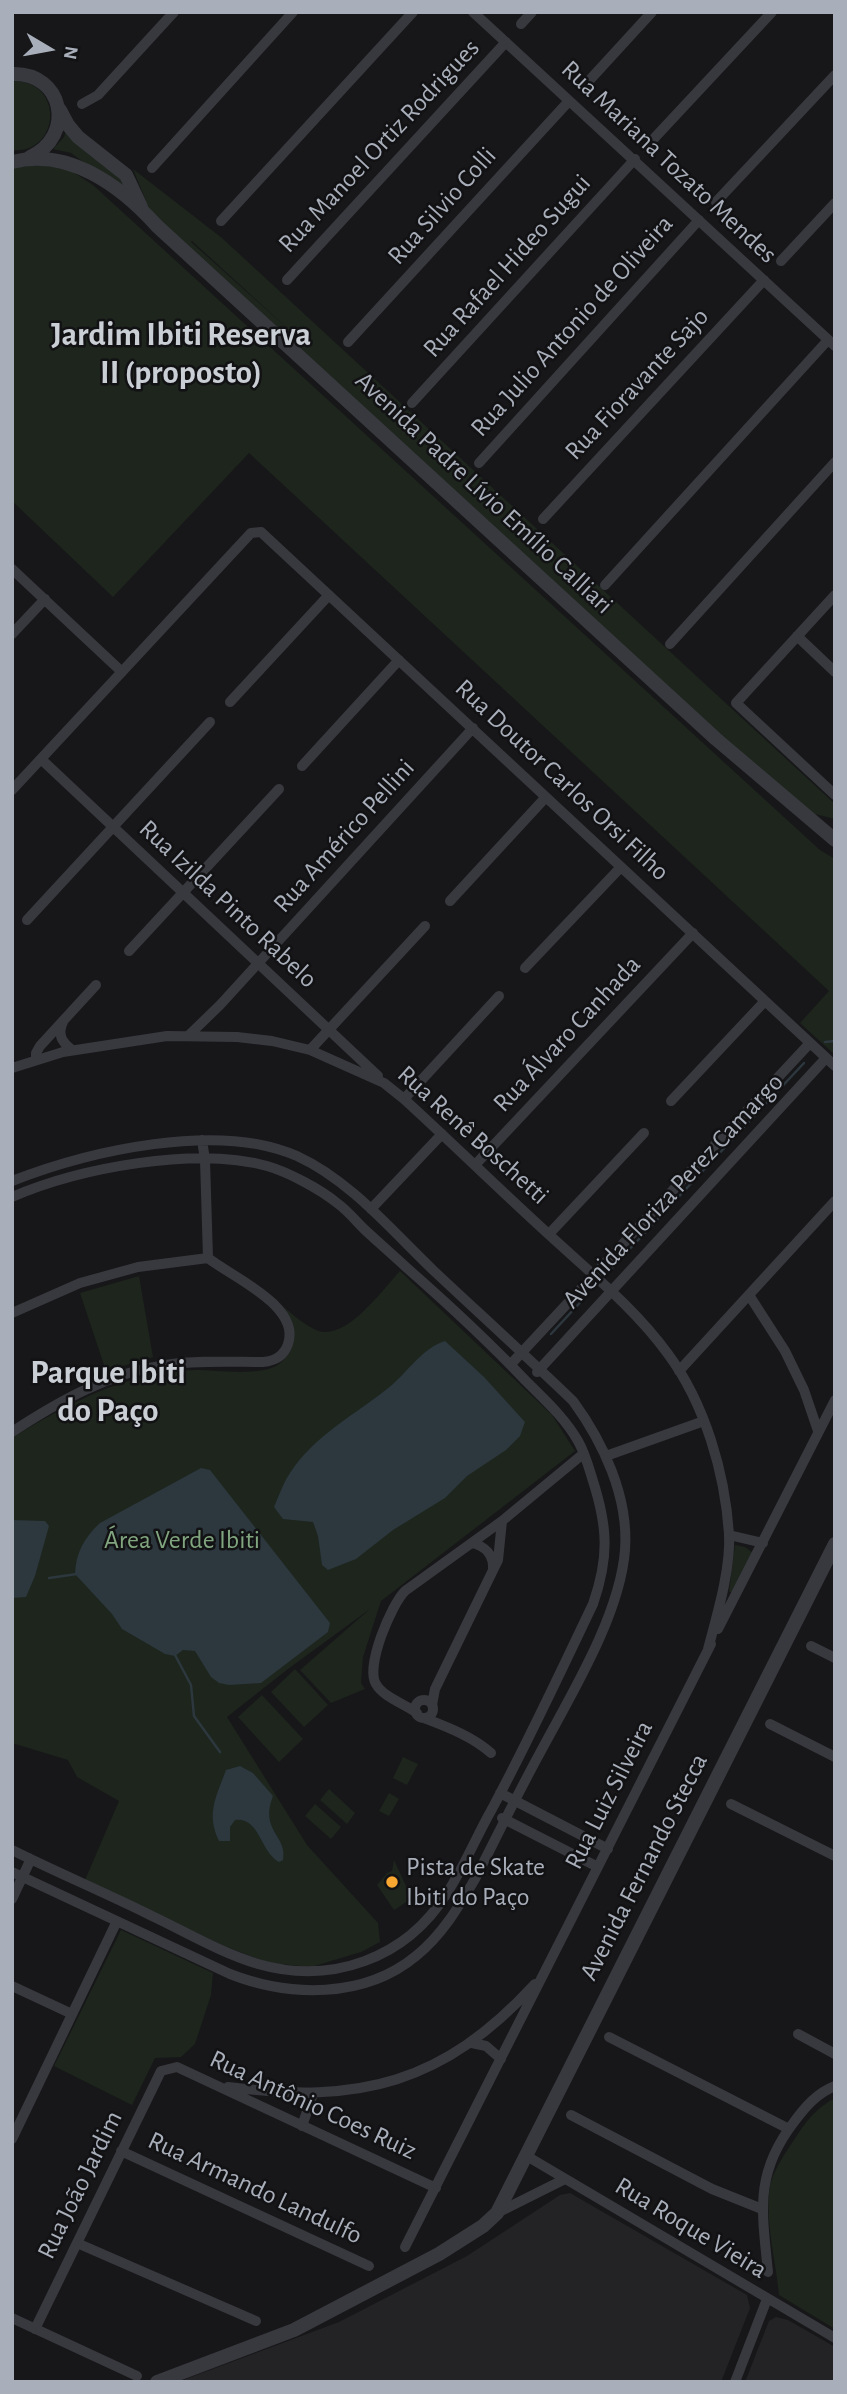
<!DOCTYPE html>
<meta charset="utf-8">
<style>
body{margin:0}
#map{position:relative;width:847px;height:2394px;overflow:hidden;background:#171719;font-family:"Alegreya Sans",sans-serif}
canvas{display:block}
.frame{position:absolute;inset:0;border:14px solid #a9afba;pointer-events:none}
.north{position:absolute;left:14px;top:14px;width:70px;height:70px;-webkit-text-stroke:5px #121214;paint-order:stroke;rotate:100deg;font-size:19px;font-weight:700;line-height:28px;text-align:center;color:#a9afba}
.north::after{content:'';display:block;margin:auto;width:24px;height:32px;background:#a9afba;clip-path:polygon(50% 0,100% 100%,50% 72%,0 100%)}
</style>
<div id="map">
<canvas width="847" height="2394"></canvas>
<div class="frame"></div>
<div class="north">N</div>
</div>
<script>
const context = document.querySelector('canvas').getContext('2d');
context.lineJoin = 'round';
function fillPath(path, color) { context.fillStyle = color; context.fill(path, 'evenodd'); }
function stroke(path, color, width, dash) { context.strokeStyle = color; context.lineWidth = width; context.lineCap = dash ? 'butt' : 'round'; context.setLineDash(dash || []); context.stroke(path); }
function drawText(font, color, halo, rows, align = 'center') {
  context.font = font + ' "Alegreya Sans",sans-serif'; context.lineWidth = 5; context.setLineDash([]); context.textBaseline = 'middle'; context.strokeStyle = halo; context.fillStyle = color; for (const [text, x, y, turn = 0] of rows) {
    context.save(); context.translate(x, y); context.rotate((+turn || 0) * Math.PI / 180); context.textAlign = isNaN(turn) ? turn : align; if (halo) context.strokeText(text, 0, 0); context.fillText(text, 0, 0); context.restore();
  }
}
const built = new Path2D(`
 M570,2193l177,102 3,13 -29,74h-543l161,-60 128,-66 93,-61z
 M776,2317l12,3 47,27v35h-90l24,-61z`);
const green = new Path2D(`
 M12,81c54,-1 48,74 0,69z
 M67,128c27,24 51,51 79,73l-13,-32 89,69 613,566v15l-24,-6 -54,-44 -608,-558 -78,-58 -18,-4 11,-12zM192,241l105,96 -106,-95z
 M44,164l29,8 20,13 727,665 15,9v196l-35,-32 29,-32 -580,-538 -136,144 -101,-96v-333z
 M400,1271l152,144 23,36 -194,150 -18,56 -2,26 4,6 -34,14 -31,-33 70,-61 -82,60 -61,48 80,128 71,78 2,19 -19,10 -50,15 -43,-4 -46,-18 -137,-65 34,-79 -42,-24 -9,-17 -56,-17v-305c44,-27 90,-53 141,-63 13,-2 28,-5 42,-5 22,0 67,7 84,-6 21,-15 17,-43 1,-60 11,9 23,20 36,26 29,13 66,-40 84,-59z
 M139,1276l14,81 -47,14 -26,-78z
 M735,1545l10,2 8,6 -21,39h-3z
 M295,1669l33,36 -24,22 -33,-35z
 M262,1695l41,44 -24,23 -41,-45z
 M403,1757l15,7 -11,21 -14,-7z
 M329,1789l26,24 -8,11 -27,-24z
 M389,1793l10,6 -10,17 -10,-5z
 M315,1804l26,23 -10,12 -26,-23z
 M394,1860l12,26h8l2,13 -8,2 -14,9 -17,-25 10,-12 5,-2z
 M121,1930l92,43 -2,22 -16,49 -14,13 -26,1 -23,47 -78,-39z
 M835,2098v231l-56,-34c-3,-33 -13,-68 -10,-102 1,-18 15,-38 25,-53 11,-18 22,-32 41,-42z`);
const water = new Path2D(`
 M445,1341l39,36 41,45 -5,14 -14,14 -39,26 -22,22 -52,32 -37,29 -28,11 -6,-5 -4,-29 -5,-14 -30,-3 -9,-12c5,-11 9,-24 16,-34 25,-39 67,-59 102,-88 17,-15 31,-37 53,-44z
 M201,1468l9,2 120,153 -2,9 -67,51 -32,2 -10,-2 -8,-6 -16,-26 -12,-1 -8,6 -10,-2 -43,-25 -10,-15 -37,-40c1,-22 9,-36 25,-51z
 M12,1520l33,1 4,5 -14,50 -9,21 -14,1z
 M240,1766l13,7 20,23c-14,35 15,40 10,64l-4,2c-19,-10 -19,-45 -44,-42l-5,7v14h-11c-13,-27 -3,-44 7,-71z`);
const stream = new Path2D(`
 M825,1042l10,-1
 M611,1269l193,-206
 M551,1334l36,-39
 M49,1578l28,-4
 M174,1653l17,32 3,31 26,36`);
const minor = new Path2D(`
 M473,12l362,334
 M521,24l11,-12
 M586,84l66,-72
 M82,104l16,-9 76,-83
 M646,147l126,-135
 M152,168l141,-156
 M716,202l119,-127
 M221,221l192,-209
 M781,261l54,-58
 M287,280l219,-238
 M348,342l221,-241
 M412,403l223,-244
 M479,463l220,-243
 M543,519l221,-239
 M12,569l110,103
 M605,585l223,-245
 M835,595l-99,108 99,92
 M12,634l33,-35
 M797,636l38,36
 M670,644l165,-182
 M230,702l99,-107
 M41,759l337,317
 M302,766l97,-106
 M12,790l239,-257 10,-1 574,534
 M450,901l96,-104
 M27,920l183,-198
 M129,951l150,-162
 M525,968l96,-101
 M63,1022c-6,13 -1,20 9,28
 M188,1036l32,-31 253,-277
 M310,1050l115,-124
 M36,1060v-7l4,-7 56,-61
 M12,1068l51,-16 104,-16 70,1 35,4 38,9 74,33 20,16c47,43 93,88 140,131 43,40 90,77 124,124 37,50 57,119 61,180 2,35 -12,81 -21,115
 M404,1099l95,-103
 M671,1101l94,-100
 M475,1165l218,-232
 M12,1181c77,-30 206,-60 285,-25 54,25 94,74 137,115 46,43 93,86 139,130 30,41 56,96 52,149 -5,65 -53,143 -84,201 -23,42 -44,85 -66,128 -17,29 -33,56 -59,77 -52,43 -127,41 -186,18l-218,-102
 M12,1197c67,-29 184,-51 255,-31 21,6 53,23 70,37 10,7 18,17 27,26 14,13 29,26 43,39 41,36 81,73 119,113 19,19 39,37 52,60 7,12 11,27 15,40 15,47 16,77 0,123 -33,69 -65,138 -101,205 -16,28 -28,58 -45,84 -41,66 -116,92 -189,71 -37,-11 -72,-32 -106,-48 -46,-23 -94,-43 -140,-66
 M371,1209l71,-75
 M549,1234l95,-101
 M749,1295l36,56 19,39 14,41
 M12,1313l68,-30 58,-16 70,-9
 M511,1364l299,-321
 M679,1371l156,-170
 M537,1372l289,-314
 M12,1432c47,-31 97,-59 153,-67 33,-5 66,-3 98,-3 12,-1 21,-6 25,-18 13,-38 -56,-67 -80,-86l-3,-98 -3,-20
 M606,1456l98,-35
 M729,1535l34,8
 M472,1543c13,3 22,12 21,27
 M718,1629l117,-229
 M811,1646l24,12
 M415 1709a9 9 0 1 1 18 0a9 9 0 1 1-18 0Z
 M432,1705l3,-16 63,-129 4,-39
 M417,1713c-12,-9 -34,-16 -41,-29 -11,-17 15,-79 29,-93l97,-70 81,-67
 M424,1718c23,9 48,18 67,35
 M770,1724l65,33
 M500,1793l108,56
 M731,1804l104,52
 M502,1818l96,49
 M12,1899l17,-36v-5
 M12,1986l60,28
 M798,2034l37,20
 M609,2037l180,92
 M472,2043l14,3 15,13
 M228,2087c132,17 215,-3 307,-103
 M571,2115l141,74 50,20
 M302,2126l11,-32
 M12,2139l105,-218
 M121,2151l248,115
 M525,2155l310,183
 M497,2213l68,-34
 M77,2243l179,78
 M405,2247l306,-603
 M768,2272c-6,-61 -14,-98 26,-150 11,-15 23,-29 41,-36
 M12,2318l125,58
 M35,2329l126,-258 16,-4 259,121
 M735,2382l32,-83`);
const tertiary = new Path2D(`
 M12,74c52,-2 64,62 18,83
 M60,110l8,15 10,12 48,38 15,32
 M12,162c56,-15 109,24 145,64l559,513 119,101
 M157,2382l137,-52 145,-76 44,-28 14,-13 338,-669`);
const markers = [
 [392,1882,7,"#f8a730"]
];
const streetNames = [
 ["Rua Manoel Ortiz Rodrigues",379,146,-47],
 ["Rua Mariana Tozato Mendes",669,162,43],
 ["Rua Silvio Colli",442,206,-48],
 ["Rua Rafael Hideo Sugui",507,266,-48],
 ["Rua Julio Antonio de Oliveira",572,326,-48],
 ["Rua Fioravante Sajo",637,384,-47],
 ["Avenida Padre Lívio Emílio Calliari",484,493,43],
 ["Rua Doutor Carlos Orsi Filho",562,780,43],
 ["Rua Américo Pellini",344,836,-48],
 ["Rua Izilda Pinto Rabelo",228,904,43],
 ["Rua Álvaro Canhada",567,1034,-47],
 ["Rua Renê Boschetti",473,1135,42],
 ["Avenida Floriza Perez Camargo",673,1191,-47],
 ["Rua Luiz Silveira",609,1795,-63],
 ["Avenida Fernando Stecca",644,1867,-63],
 ["Rua Antônio Coes Ruiz",313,2105,25],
 ["Rua João Jardim",80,2185,-64],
 ["Rua Armando Landulfo",255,2188,25],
 ["Rua Roque Vieira",691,2228,31]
];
const parkNames = [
 ["Área Verde Ibiti",182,1540]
];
const poiNames = [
 ["Pista de Skate",406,1867],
 ["Ibiti do Paço",406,1897]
];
const districtNames = [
 ["Jardim Ibiti Reserva",181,335],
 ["II (proposto)",181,373],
 ["Parque Ibiti",108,1373],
 ["do Paço",108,1411]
];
fillPath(built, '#232326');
fillPath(green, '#1d251d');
fillPath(water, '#2c373e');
stroke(stream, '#2c373e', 2.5);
stroke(minor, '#38393e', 10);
stroke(tertiary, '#38393e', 14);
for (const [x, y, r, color] of markers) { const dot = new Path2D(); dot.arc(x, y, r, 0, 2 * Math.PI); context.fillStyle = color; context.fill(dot); stroke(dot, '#121214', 2.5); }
drawText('26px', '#a9afba', '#121214', streetNames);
drawText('26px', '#80a57f', '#121214', parkNames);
drawText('26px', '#a9afba', '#121214', poiNames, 'left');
drawText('bold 33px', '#caced5', '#121214', districtNames);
</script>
